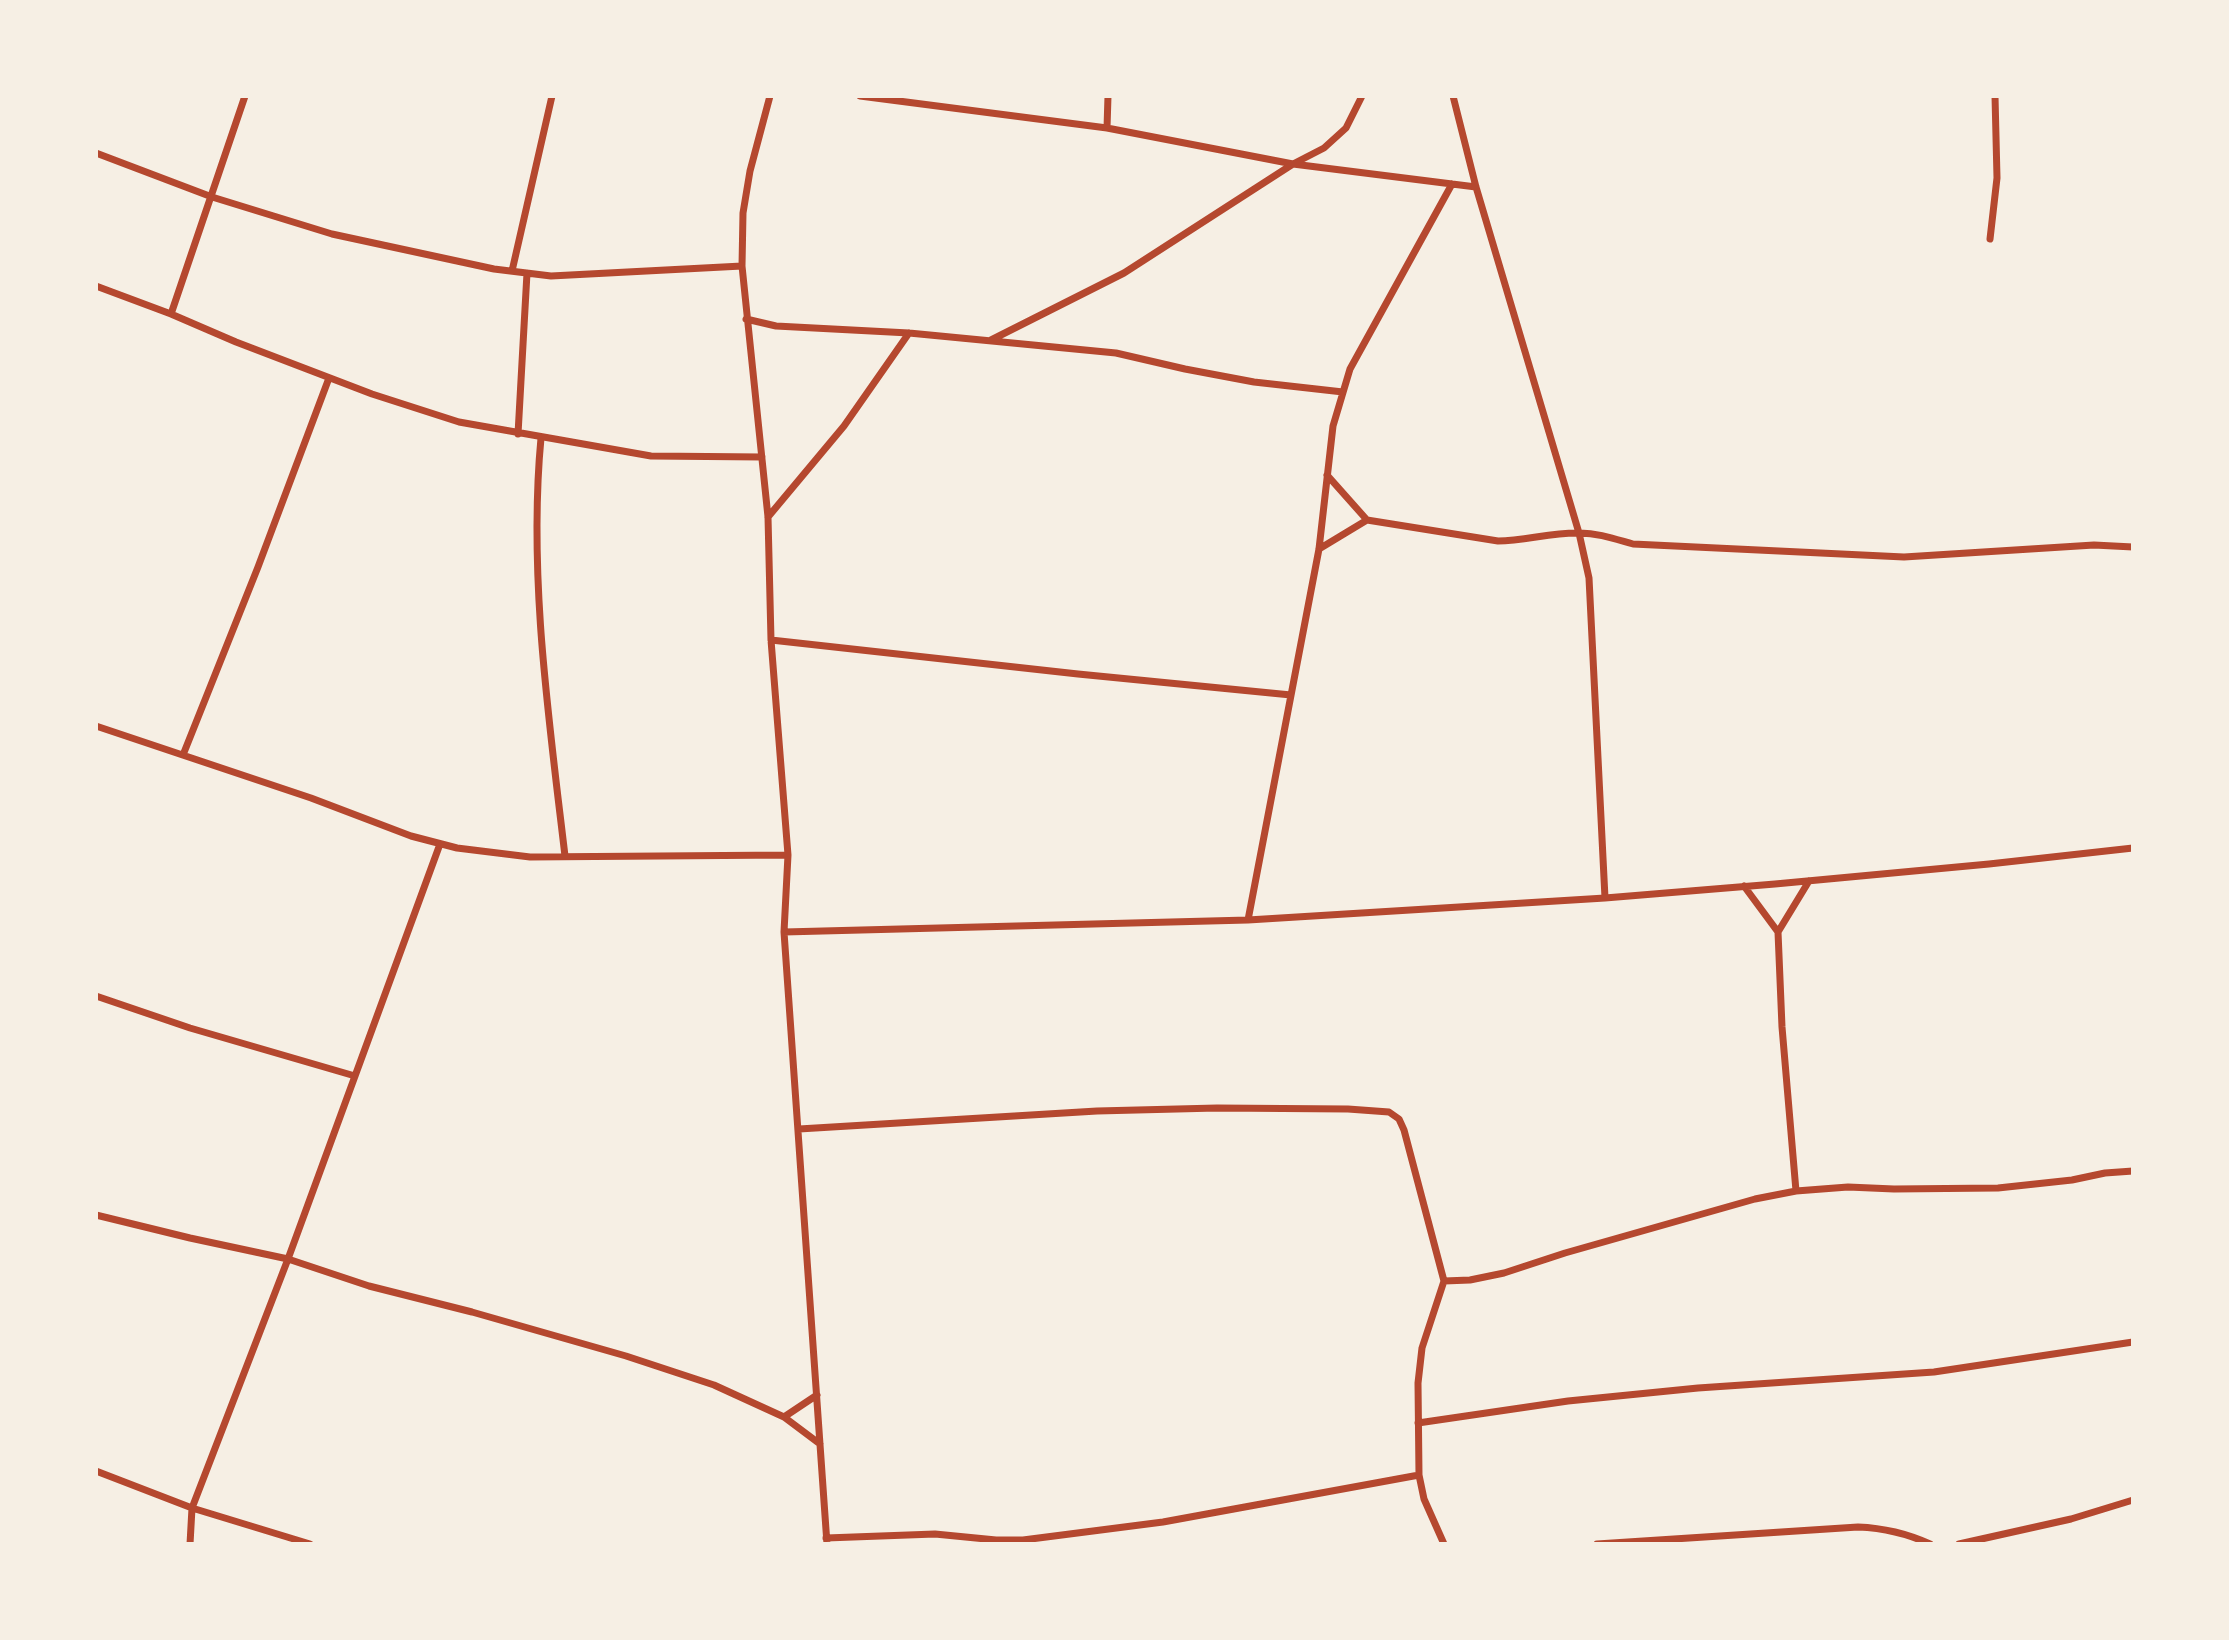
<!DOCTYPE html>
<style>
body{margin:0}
#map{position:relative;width:2229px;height:1640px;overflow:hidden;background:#f6efe4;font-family:"Fira Sans Condensed",sans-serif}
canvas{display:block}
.frame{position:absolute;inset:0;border:98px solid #f6efe4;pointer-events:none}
</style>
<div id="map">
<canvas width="2229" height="1640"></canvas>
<div class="frame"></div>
</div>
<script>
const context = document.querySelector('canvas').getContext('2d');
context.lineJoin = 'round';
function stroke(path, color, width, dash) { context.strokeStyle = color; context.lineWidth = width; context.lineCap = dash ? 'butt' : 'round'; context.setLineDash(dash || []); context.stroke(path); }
const minor = new Path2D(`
 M770,96l-20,75 -7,42 -1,53 26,251 3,123 17,215 -4,77 43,612
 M860,96l247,32 186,36 183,23
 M1453,96l23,91 103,346 10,45 16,320
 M1107,128l1,-32
 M96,153l116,44 120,37 162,35 57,7 191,-10
 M1990,239l7,-61 -2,-82
 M512,271l40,-175
 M96,286l75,28 65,28 136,52 87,28 192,34 111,1
 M171,314l74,-218
 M746,319l30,7 133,7 207,20 69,16 69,13 89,10
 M991,340l133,-67 169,-109 31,-16 22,-20 16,-32
 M518,434l9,-161
 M541,438c-13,137 8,282 24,418
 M1327,475l40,45 131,21c27,0 54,-9 82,-8 18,0 35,6 53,11l271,13 190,-12 39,2
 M768,517l76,-91 65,-93
 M1319,549l48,-29
 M771,640l307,34 213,21
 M96,726l215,72 100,38 46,12 73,9 258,-2
 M183,755l75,-188 71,-189
 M1744,886l34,46
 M1248,920l71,-371 14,-123 17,-57 102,-185
 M784,932l464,-12 357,-22 170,-14 214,-20 144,-16
 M96,996l94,32 165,48
 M799,1129l298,-18 120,-3 131,1 41,3 10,7 5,11 40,151 -22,67 -4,35 1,92
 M1796,1191l-14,-164 -4,-95 31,-51
 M96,1215l94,23 98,21 81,27 103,26 154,44 88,29 70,32 36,27
 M1444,1281l26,-1 34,-7 61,-20 190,-54 41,-8 52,-4 46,2 104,-1 74,-8 33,-7 28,-2
 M784,1417l33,-22
 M1418,1423l150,-22 130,-13 236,-16 199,-30
 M96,1471l96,37 118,36
 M826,1538l109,-4 61,6h27l140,-18 256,-47 5,24 20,45
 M190,1544l2,-36 96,-249 152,-415
 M1597,1544l261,-17c26,1 48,6 72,17
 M1959,1544l112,-25 62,-19`);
stroke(minor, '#b5482f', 7);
</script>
